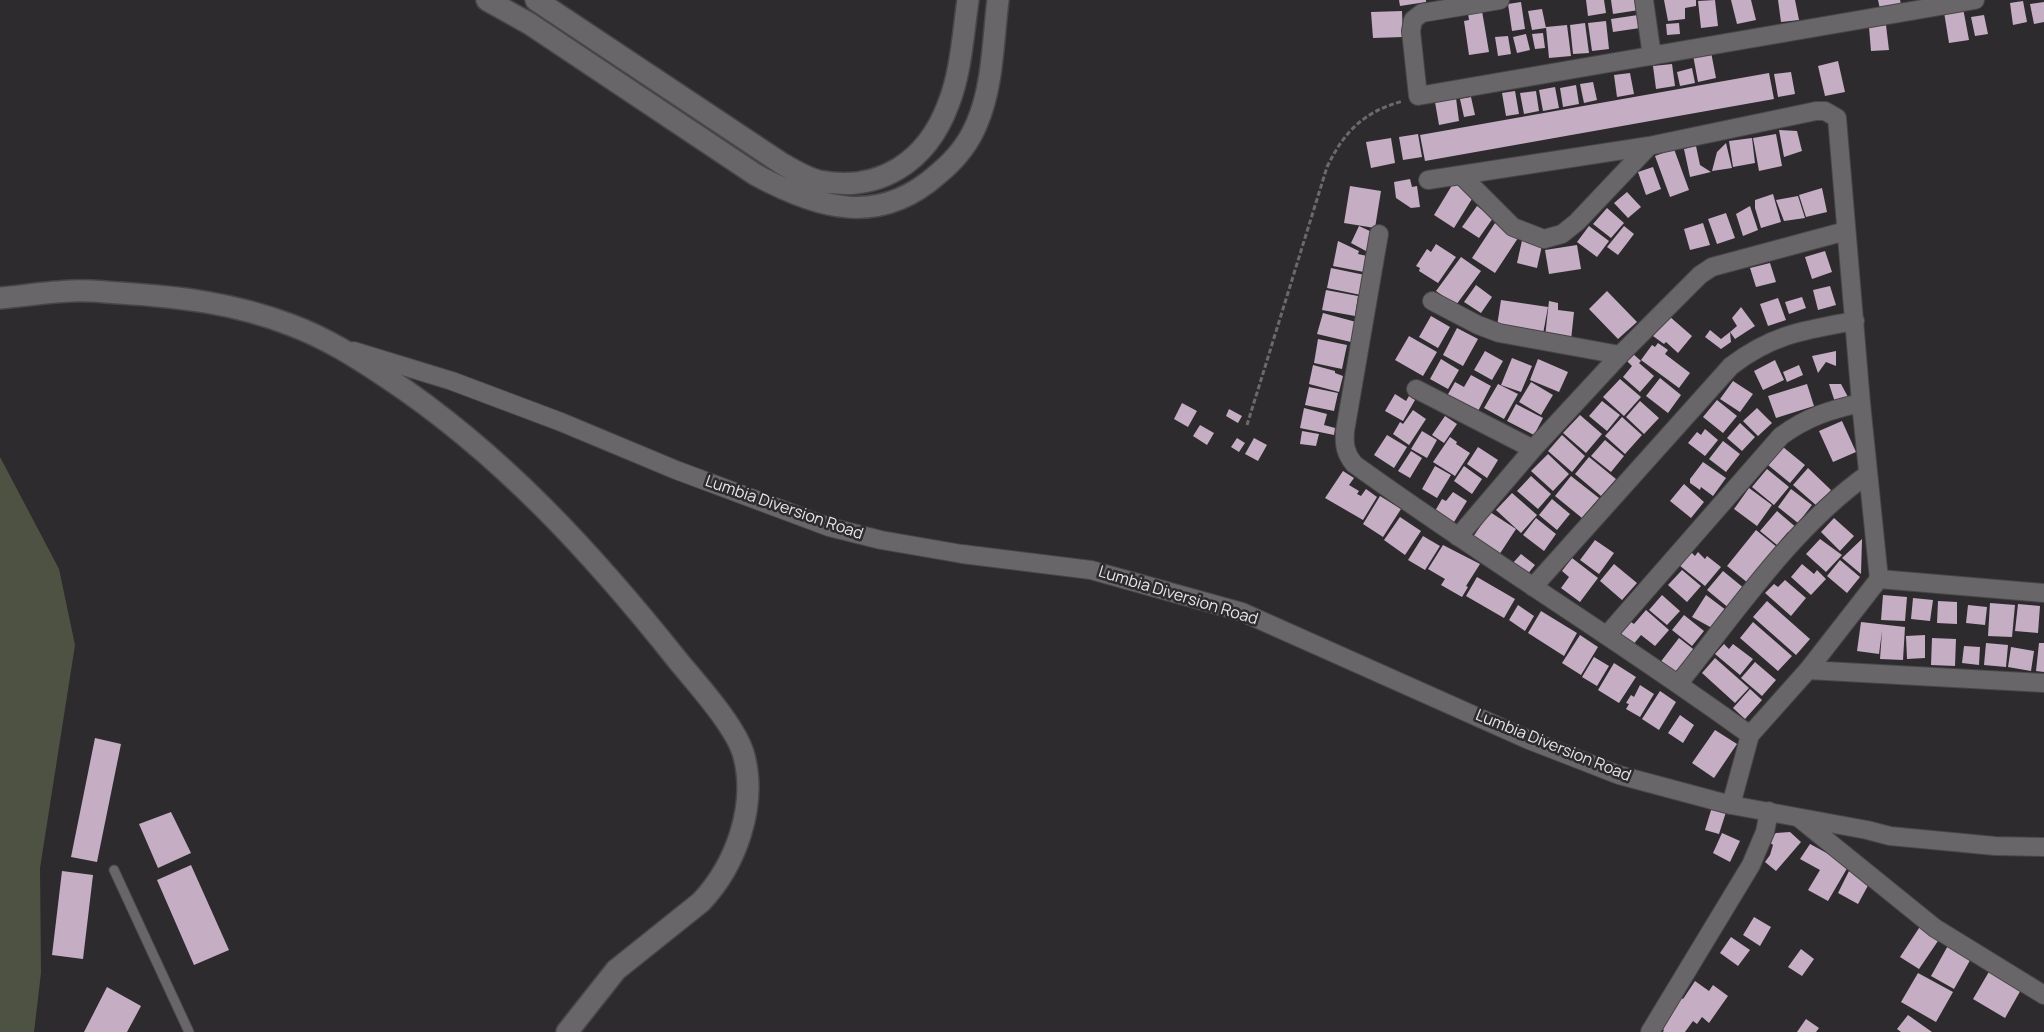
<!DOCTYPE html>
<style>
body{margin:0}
canvas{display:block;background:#2d2b2d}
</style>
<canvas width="2044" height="1032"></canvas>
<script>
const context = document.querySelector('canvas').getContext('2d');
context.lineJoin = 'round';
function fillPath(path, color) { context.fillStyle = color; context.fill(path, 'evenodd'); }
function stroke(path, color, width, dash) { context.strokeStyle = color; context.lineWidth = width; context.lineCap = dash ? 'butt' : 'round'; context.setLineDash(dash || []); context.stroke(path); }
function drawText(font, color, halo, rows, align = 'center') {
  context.font = font + ' Manrope,sans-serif'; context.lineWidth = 5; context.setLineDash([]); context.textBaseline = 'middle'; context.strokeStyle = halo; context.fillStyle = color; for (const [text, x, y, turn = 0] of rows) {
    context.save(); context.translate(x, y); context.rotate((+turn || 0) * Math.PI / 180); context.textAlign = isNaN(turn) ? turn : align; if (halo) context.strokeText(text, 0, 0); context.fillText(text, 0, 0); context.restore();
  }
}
const green = new Path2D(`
 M0,457l59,112 16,76 -35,223 1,105 -7,59h-34z`);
const building = new Path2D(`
 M1399,0h27v2l-26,4z
 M1586,0h18l2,13 -18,3z
 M1611,0h27l1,10 -26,4z
 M1664,0h32v6l-11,2v11l-17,2z
 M1715,0l3,26 -17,2 -3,-27z
 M1731,0h20l5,20 -19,4z
 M1778,0h17l4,20 -18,2z
 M1878,0h22l1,4 -21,5z
 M2023,1l4,21 -14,3 -3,-22z
 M1521,2l4,27 -13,2 -4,-27z
 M2044,2v20l-10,2 -4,-20z
 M1963,8l6,32 -20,3 -5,-31z
 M1542,9l4,19 -14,2 -4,-19z
 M1402,11l1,26 -30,1 -2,-26z
 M1482,11l7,41 -20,3 -5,-34 5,-1 -1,-7z
 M1638,15l2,13 -27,4 -2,-13z
 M1984,15l4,19 -13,2 -4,-19z
 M1606,21l3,28 -17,2 -4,-28z
 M1585,23l4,30 -16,1 -3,-29z
 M1679,23l1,11 -13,1 -1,-11z
 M1567,25l4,31 -22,2 -3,-31z
 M1886,25l3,25 -18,1 -2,-24z
 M1543,33l2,15 -10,1 -3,-15z
 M1526,34l4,16 -13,3 -4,-16z
 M1508,36l3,18 -13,2 -3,-19z
 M1711,52l5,26 -18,4 -5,-27z
 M1838,61l7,31 -20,4 -7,-30z
 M1672,64l3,22 -19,3 -3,-23z
 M1692,68l3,15 -15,3 -3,-14z
 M1791,72l4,22 -17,3 -4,-23z
 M1630,73l4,21 -17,3 -3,-22z
 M1769,73l5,26 -349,62 -5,-26z
 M1593,82l4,18 -13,3 -4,-19z
 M1576,85l3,19 -16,3 -3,-19z
 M1555,87l4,21 -16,3 -4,-21z
 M1515,91l4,23 -13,2 -4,-23z
 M1536,91l3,20 -15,3 -4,-21z
 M1471,97l4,18 -11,2 -4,-18z
 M1456,98l3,23 -20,4 -4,-23z
 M1779,130l18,1 5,20 -18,6z
 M1418,134l4,23 -19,3 -4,-23z
 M1776,134l6,32 -23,5 -6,-33z
 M1391,138l4,25 -24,5 -5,-26z
 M1752,138l3,25 -22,4 -4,-26z
 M1726,143l6,25 -20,3 5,-19z
 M1696,146l4,19 11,7 -21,5 -6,-28z
 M1674,149l15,41 -19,7 -15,-41z
 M1653,167l8,22 -15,6 -8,-23z
 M1410,179l2,8 5,-1 3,21 -9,1 -15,-10 -2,-16z
 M1454,182l21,12 -21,34 -20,-13z
 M1350,186l31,5 -6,37 -31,-5z
 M1822,188l5,24 -21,5 -7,-22z
 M1627,192l14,15 -13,11 -14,-15z
 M1773,194l8,28 -20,6 -6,-20v-8z
 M1798,196l7,22 -21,3 -8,-21z
 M1477,206l16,12 -14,20 -17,-11z
 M1750,206l8,24 -15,6 -7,-22z
 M1607,208l17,15 -13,15 -18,-14z
 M1726,213l9,25 -18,6 -9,-25z
 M1495,223l23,15 -23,35 -23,-15z
 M1703,223l7,22 -20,5 -6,-21z
 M1359,226l15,7 -8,18 -15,-8z
 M1589,226l20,15 -12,16 -20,-15z
 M1624,226l10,8 -16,21 -11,-8z
 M1523,236l20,5 -6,27 -20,-5z
 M1338,241l21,10 -1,3 9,2 -3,16 -31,-6z
 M1436,244l20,13 -18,26 -19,-12 1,-3 -4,-2 11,-17 4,3z
 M1577,245l4,24 -32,5 -4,-24z
 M1825,251l7,21 -20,7 -7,-22z
 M1461,257l20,14 -25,34 -20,-14z
 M1770,263l6,19 -20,5 -6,-19z
 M1331,268l34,7 -4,20 -34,-7z
 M1476,285l16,12 -11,16 -17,-11z
 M1830,286l6,19 -18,5 -5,-20z
 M1326,290l32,6 -3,20 -33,-6z
 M1607,291l30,31 -19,17 -29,-30z
 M1802,297l4,11 -17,6 -4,-12z
 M1778,298l8,22 -18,6 -8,-22z
 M1501,300l47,7 -5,27 -46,-8z
 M1549,301l9,2v7l16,2 -3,28 -26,-3z
 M1741,307l14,19 -20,13 -5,-7 7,-6 -5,-8z
 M1323,313l33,9 -5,20 -34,-8z
 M1431,316l19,11 -12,21 -19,-11z
 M1669,316l23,20 -14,17 -12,-11 -2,2 -11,-8z
 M1457,328l21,11 -15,27 -20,-11z
 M1710,330l11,9 9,-7 1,10 -10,7 -16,-12z
 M1409,336l28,16 -14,24 -28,-16z
 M1318,339l29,6 -5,24 -28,-6z
 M1658,343l10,7 -3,4 25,19 -11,15 -38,-28 11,-15 3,2z
 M1485,351l18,10 -11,19 -18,-10z
 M1836,351v15l-10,-4 -8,11 -6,-17z
 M1632,353l9,8 -2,2 15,13 -14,16 -17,-15 9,-11 -6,-6z
 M1512,358l20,8 -11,26 -20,-7z
 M1441,359l18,11 -11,19 -18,-10z
 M1538,359l30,13 -9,20 -29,-12z
 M1775,360l9,20 -21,10 -9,-19z
 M1313,365l22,6v2l8,3 -4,16 -30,-8z
 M1799,365l4,10 -16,7 -4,-10z
 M1471,375l20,11 -14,27 -30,-17 8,-14 9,5z
 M1660,378l21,17 -13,18 -22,-17z
 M1620,379l21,18 -17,19 -21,-19z
 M1733,381l20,13 -13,18 -20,-13z
 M1531,382l22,13 -12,20 -22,-13z
 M1498,384l20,10 -14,25 -20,-11z
 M1807,384l7,22 -38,12 -8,-22z
 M1829,384h12l7,13 -13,5z
 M1309,387l29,6 -4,18 -29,-6z
 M1395,394l11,7 3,-5 6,4 -12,21 -18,-10z
 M1717,400l20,16 -14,17 -20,-16z
 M1602,401l18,14 -13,16 -18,-15z
 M1640,401l19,17 -15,16 -18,-17z
 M1182,403l15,8 -9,16 -14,-8z
 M1516,404l27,14 -9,17 -27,-14z
 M1304,408l23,6 -3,11 11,3 -1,7 -34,-7z
 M1757,408l15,15 -14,13 -15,-15z
 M1229,409l13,7 -4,7 -12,-7z
 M1413,410l13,9 -17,26 -16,-11 7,-12 3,2z
 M1580,415l22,19 -16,19 -23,-20z
 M1445,416l12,8 -13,19 -12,-8z
 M1622,417l20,18 -17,19 -20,-18z
 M1842,421l14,31 -23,10 -14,-31z
 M1740,423l15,14 -13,14 -15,-13z
 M1200,425l14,8 -7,12 -14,-9z
 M1705,429l13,11 -13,16 -17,-13 9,-11 4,3z
 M1302,431l17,3 -3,12 -16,-2z
 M1422,431l15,9 -10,18 -16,-9z
 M1387,435l20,12 -13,21 -20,-13z
 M1562,435l23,21 -13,16 -24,-21z
 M1450,437l7,5 -1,2 14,9 -15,23 -22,-14z
 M1237,438l8,5 -6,9 -8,-5z
 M1254,438l13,7 -9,16 -13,-7z
 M1605,440l19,16 -13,16 -20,-16z
 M1723,441l17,13 -14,18 -17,-13z
 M1478,447l20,13 -11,18 -20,-14z
 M1783,447l22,18 -15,18 -22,-18z
 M1411,451l11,7 -12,20 -12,-7z
 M1548,454l21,20 -16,17 -22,-20z
 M1589,457l27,22 -15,17 -26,-22z
 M1703,462l23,16 -13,18 -12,-9 -1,3 -10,-7v-4z
 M1435,466l16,9 -14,23 -15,-9z
 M1464,466l18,13 -10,15 -18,-13z
 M1808,468l23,22 -14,16 -24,-21z
 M1767,469l22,18 -15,18 -22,-18z
 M1343,471l11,7 -5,7 10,6 -2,3 4,2 5,-7 11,8 -14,23 -38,-22z
 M1531,476l20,18 -13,15 -21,-18z
 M1571,476l28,22 -17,20 -27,-22z
 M1684,484l20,18 -13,16 -21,-17z
 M1749,488l23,17 -15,21 -23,-17z
 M1791,489l21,16 -14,18 -20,-16z
 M1453,492l14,9 -13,21 -19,-11 7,-12 4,2z
 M1512,493l25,22 -16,18 -25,-23z
 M1380,496l21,13 -18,28 -20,-13z
 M1552,499l18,15 -13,16 -18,-15z
 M1777,511l21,18 -5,7 -5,-4 -11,13 -17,-14z
 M1490,512l26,17 -17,26 -26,-18z
 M1400,517l21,14 -16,24 -21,-15z
 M1536,518l20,16 -12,17 -21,-16z
 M1834,518l20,18 -14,15 -19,-19z
 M1756,530l22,18 -30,35 -21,-17z
 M1423,536l17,10 -15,24 -17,-10z
 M1820,539l22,16 -16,17 -20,-18z
 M1862,539l-1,35 -19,-16z
 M1595,540l19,13 -15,21 -19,-14z
 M1443,545l37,19 -14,22 2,1 -6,10 -21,-12 4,-6 -17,-10z
 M1690,551l5,5 3,-4 7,7 2,-3 14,11 -16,19 -26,-21z
 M1521,554l14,11 -9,11 -14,-12z
 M1572,558l26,20 -18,24 -19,-14 8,-11 -7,-6z
 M1840,560l20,17 -13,16 -20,-17z
 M1614,564l23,19 -15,17 -22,-19z
 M1802,564l12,10 3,-4 9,9 -15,16 -20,-18z
 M1682,570l19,16 -14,16 -19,-17z
 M1723,571l22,18 -15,20 -23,-19z
 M1477,577l38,22 -11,19 -38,-22z
 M1785,580l21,18 -15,18 -26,-23 9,-9 4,3z
 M1662,595l18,16 -13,14 -18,-15z
 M1706,595l20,15 -14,18 -20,-11z
 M1883,595l24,2 -2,24 -24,-1z
 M1913,598l20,2 -3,21 -19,-2z
 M1767,601l43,38 -14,16 -43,-38z
 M1938,601l19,1v22l-20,-1z
 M1990,603l25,2 -3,32 -24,-1z
 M2018,604l22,2 -2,27 -23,-2z
 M1518,605l16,11 -9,15 -16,-11z
 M1968,605l19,2 -2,18 -19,-2z
 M1646,610l23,20 -14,16 -14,-11 -9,11 -13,-10 12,-14 3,2z
 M1541,611l36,22 -13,23 -36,-23z
 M1684,615l20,16 -12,15 -20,-16z
 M1753,622l39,34 -14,15 -38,-33z
 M1861,622l44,5 -2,33 -23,-1 2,-28 -3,23 -22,-3z
 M1580,635l18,12 -17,28 -19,-12z
 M1925,635v23l-18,1 -1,-23z
 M1679,638l18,14 -20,25 -18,-13z
 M1932,638l24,1 -1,27 -24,-1z
 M1986,643l22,2 -2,22 -22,-2z
 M2039,643h5v29l-8,-1z
 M1724,644l5,5 4,-5 20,15 -13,16 -25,-21z
 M1964,646l16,1 -1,18 -17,-2z
 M2011,647l23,4 -3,20 -23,-4z
 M1594,657l15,9 -12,20 -15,-9z
 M1715,658l34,30 -14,15 -33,-30z
 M1755,662l21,18 -14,16 -21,-18z
 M1614,663l22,14 -17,26 -21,-13z
 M1640,685l14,9 -14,23 -14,-8 3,-5 -3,-1 5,-8 3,2z
 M1750,689l12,11 -17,19 -12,-11z
 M1660,691l16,11 -17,28 -17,-11z
 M1680,715l14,10 -11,18 -15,-10z
 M1715,730l22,14 -23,34 -22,-15z
 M95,738l26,6 -24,118 -26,-5z
 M1712,807l14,5 -7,22 -14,-4z
 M171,812l20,41 -33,15 -19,-44z
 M1790,832l11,10 -25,29 -11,-9 5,-7 3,-10 -5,-4 8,-8z
 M1722,833l18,8 -10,21 -17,-9z
 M1810,844l39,21 -21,36 -20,-11 12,-20 -20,-11z
 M191,865l38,85 -35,15 -37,-85z
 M1850,869l21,11 -13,24 -20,-11z
 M62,871l31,4 -10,84 -31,-4z
 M1754,917l17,10 -11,19 -17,-11z
 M1921,925l19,13 -21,31 -19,-12z
 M1731,937l19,13 -12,16 -18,-13z
 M1950,942l23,13 -19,34 -23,-13z
 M1801,949l13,10 -12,17 -14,-9z
 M1990,970l32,18 -17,30 -32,-19z
 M1918,973l35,19 -17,30 -35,-20z
 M1695,981l14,10 4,-6 15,11 -19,27 -7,-6 -5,7 -4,-3 -8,11h-22l1,-2 -3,-2 16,-22 -2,-1 5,-8 3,2z
 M107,987l34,19 -14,26h-43z
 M1908,1015l24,17h-31l-4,-3z
 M1806,1019l13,9 -3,4h-19z`);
const path = new Path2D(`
 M1247,425l80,-258c18,-37 37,-55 76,-66`);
const service = new Path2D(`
 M114,870l75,162`);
const minor = new Path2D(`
 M1500,0l-78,13 -9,7 -2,11 7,65 557,-96
 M1644,0l8,56
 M1462,176l51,51 31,12 18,-5 15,-12 72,-76
 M1428,180l221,-34 167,-35h9l12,7 24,285 18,176 -71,91 -58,65
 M1379,234l-34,197c-1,13 0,22 9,33 130,94 267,177 396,271l-19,70
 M1432,301l46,24 21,8 121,22
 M354,351l98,30 109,41 115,48 153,57 52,13 81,14 129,16 151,42 287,128 90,35 112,30 136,25 23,6 105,10 49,1
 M1416,389l117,60
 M1458,537l75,-88 87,-94 80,-80 12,-8 134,-36
 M1879,579l165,14
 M1533,587l198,-221c42,-32 74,-36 124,-45
 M1607,635l174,-199c26,-19 48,-26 80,-33
 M1808,670l236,13
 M1679,683c58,-72 113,-155 189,-209
 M1799,818l136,110 109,67
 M1650,1032l101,-167 14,-33 4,-21`);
const tertiary = new Path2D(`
 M487,0l43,24 226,151c63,34 123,52 182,-1 16,-13 31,-31 39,-51 16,-37 16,-83 21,-123
 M536,0l245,163c12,7 25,15 38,18 61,12 108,-20 129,-76 13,-32 15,-71 20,-105
 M0,298c23,-2 47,-6 71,-7 16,-1 33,1 49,2 60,4 114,10 171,32 35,13 65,32 95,52 115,76 208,178 293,285 19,23 58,66 65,94 13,50 -8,109 -43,146l-85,68 -49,62`);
const streetNames = [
 ["Lumbia Diversion Road",784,508,19],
 ["Lumbia Diversion Road",1178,596,17],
 ["Lumbia Diversion Road",1553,746,22]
];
fillPath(green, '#4e5242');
fillPath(building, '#c5adc4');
stroke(service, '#484648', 11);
stroke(minor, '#484648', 20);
stroke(tertiary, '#484648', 24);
stroke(path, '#6b696b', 3, [5, 2.5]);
stroke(service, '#686668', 9);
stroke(minor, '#686668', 18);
stroke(tertiary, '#686668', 21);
drawText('16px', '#e8e6e8', '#2d2b2d', streetNames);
</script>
